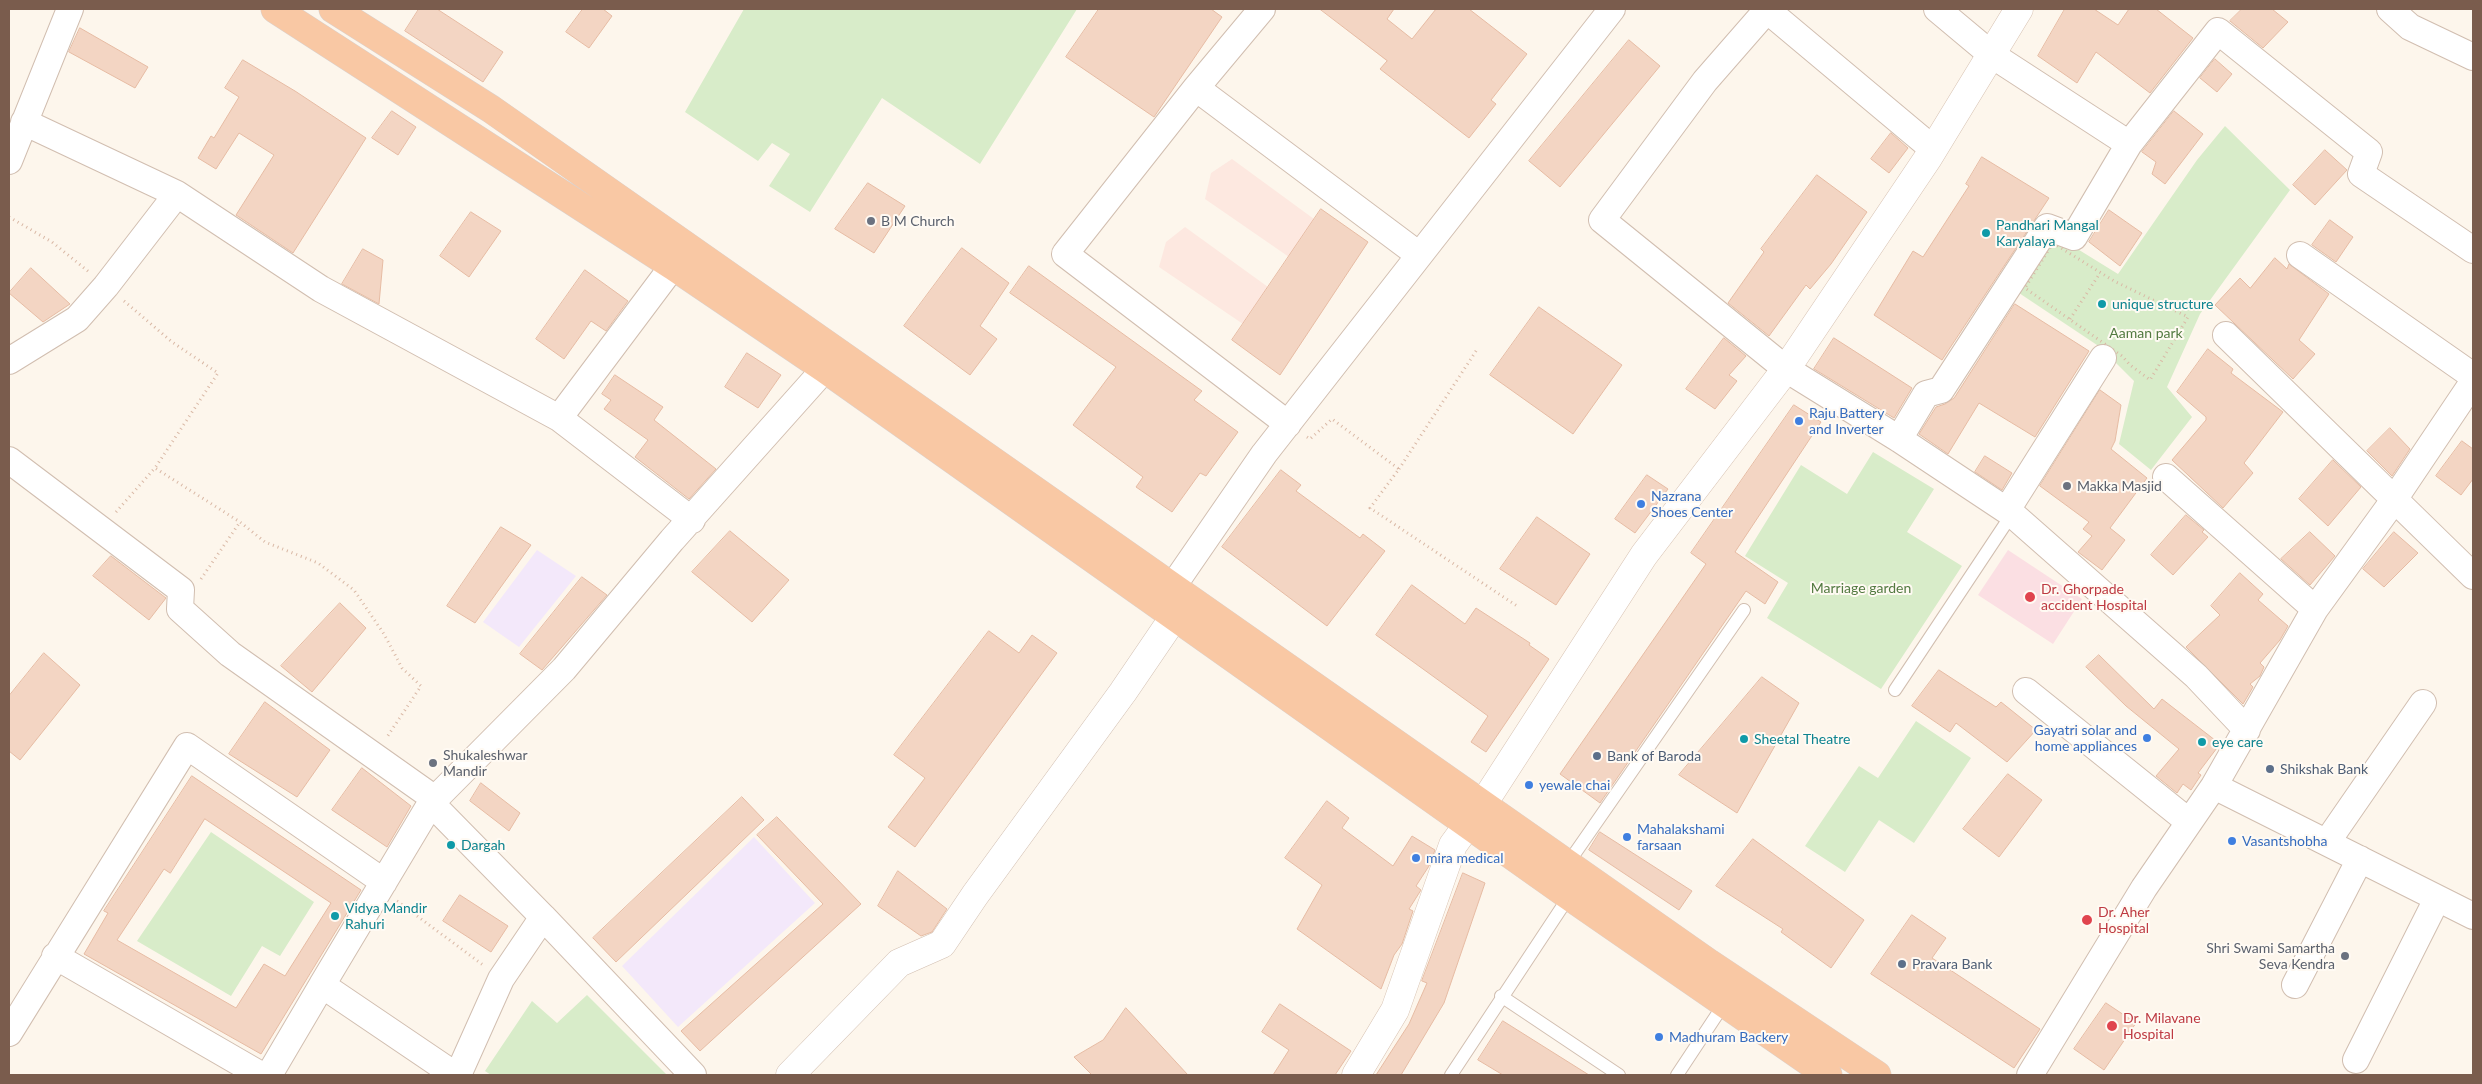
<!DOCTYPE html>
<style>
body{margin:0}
#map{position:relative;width:2482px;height:1084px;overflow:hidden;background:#fdf6ec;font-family:Lato,sans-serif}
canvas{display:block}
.frame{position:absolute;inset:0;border:10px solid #7a5c4d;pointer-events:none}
</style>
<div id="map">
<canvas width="2482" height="1084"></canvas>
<div class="frame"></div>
</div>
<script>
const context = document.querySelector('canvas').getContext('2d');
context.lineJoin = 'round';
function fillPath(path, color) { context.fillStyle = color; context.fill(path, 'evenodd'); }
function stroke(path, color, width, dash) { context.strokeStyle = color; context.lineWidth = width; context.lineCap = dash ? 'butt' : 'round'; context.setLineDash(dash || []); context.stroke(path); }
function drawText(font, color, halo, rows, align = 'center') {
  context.font = font + ' Lato,sans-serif'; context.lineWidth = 4; context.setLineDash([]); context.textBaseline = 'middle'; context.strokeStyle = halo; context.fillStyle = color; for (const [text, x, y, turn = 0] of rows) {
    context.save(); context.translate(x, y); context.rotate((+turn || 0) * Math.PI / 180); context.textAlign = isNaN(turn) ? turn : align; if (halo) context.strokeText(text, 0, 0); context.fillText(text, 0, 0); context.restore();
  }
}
const commercial = new Path2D(`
 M1232,159l82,60 -25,38 -84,-58 6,-26z
 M1185,227l83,60 -25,37 -84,-57 7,-25z`);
const education = new Path2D(`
 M537,550l39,26 -57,71 -36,-25z
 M754,837l61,66 -137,124 -56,-61z`);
const medical = new Path2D(`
 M2008,550l74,49 -29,45 -75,-49z`);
const green = new Path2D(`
 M744,9h333l-97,155 -98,-66 -72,114 -41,-26 21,-32 -18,-11 -14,18 -73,-49z
 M2225,126l65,64 -90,124 -33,73 25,30 -41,53 -32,-26 15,-63 -34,-34 -87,-58 37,-57 68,42 79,-114z
 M1873,452l61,37 -27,43 55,34 -81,123 -114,-71 21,-35 -43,-27 56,-91 46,29z
 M1916,721l55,37 -57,85 -35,-23 -34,52 -40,-26 54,-80 19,12z
 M211,832l103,70 -34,54 -18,-10 -31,50 -94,-55z
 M587,995l80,80h-176l-6,-4 47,-70 25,22z`);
const building = new Path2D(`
 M419,9h18l66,43 -20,30 -78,-51z
 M583,9h20l9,7 -23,32 -23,-16z
 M1099,9h112l11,8 -68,100 -88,-60z
 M1320,9h74l-7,10 25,20 24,-30h33l58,45 -36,46 5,4 -27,34 -89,-69 7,-8z
 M2065,9h29l24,16 11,-16h27l37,29 -43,55 -54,-41 -19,31 -39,-27z
 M2242,9h30l16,13 -25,26 -33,-27z
 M80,28l68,39 -13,21 -66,-36z
 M1629,40l31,26 -100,121 -31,-26z
 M2215,59l17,15 -15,18 -17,-14z
 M243,60l52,31 71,47 -73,115 -57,-38 38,-60 -35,-22 -23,36 -18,-11 13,-22 3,2 25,-41 -14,-9z
 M392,111l24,16 -18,28 -26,-17z
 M2174,111l29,23 -38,50 -13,-10 4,-12 -14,-10z
 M1891,133l17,15 -19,25 -18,-14z
 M2325,150l22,20 -32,35 -22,-20z
 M1982,157l67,41 -107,162 -68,-45 39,-64 10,6 46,-71 -3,-2z
 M1817,175l50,37 -36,52 -21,25 -4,-4 -37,51 -41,-33 36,-51 -3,-3z
 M868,183l37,23 -31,47 -39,-24z
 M1321,209l47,33 -88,133 -48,-35z
 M2109,210l33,23 -22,33 -31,-24z
 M471,212l30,19 -32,46 -29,-21z
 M2330,220l23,17 -17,25 -24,-17z
 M962,248l47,35 -29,43 17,13 -27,36 -66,-49z
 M363,249l20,11 -4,44 -37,-20z
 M2275,258l12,11 2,-5 40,30 -30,46 16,14 -22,25 -78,-74 25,-27 10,10z
 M1029,266l173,125 -8,9 44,32 -32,44 -6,-3 -28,39 -36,-25 7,-10 -70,-52 43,-58 -106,-74z
 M31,268l39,36 -27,18 -34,-29z
 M585,270l43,31 -22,30 -15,-10 -27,38 -28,-20z
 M2015,304l74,47 -54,86 -56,-34 -31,51 -29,-20 17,-27 9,-3 9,-6z
 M1539,307l83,58 -49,69 -83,-59z
 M1724,338l22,18 -17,19 8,6 -22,28 -29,-20z
 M1834,338l78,50 -18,30 -80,-49z
 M2208,349l25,20 -2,4 52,39 -39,51 9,10 -30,35 -51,-48 34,-40v-3l-29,-25z
 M747,353l34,22 -23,33 -33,-21z
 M615,375l48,32 -9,13 62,49 -27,30 -54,-42 13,-17 -44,-31 7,-9 -9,-6z
 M2100,390l21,15 -6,36 -4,8 36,29 -37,50 15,12 -23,30 -24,-18 14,-16 -9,-7 6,-7 -49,-36z
 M1794,405l27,17 -86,130 43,30 -13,22 -19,-13 -146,212 -40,-29 146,-210 -15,-11z
 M2390,428l20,21 -18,27 -25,-25z
 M2462,441l11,8v30l-12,16 -25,-19z
 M1985,456l27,17 -10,17 -27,-18z
 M2333,460l28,27 -33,39 -29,-27z
 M1281,470l20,15 -5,6 64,47 3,-4 22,17 -58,75 -105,-79z
 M1647,475l21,14 -33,44 -20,-14z
 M2186,515l18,15 -2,2 6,5 -35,38 -22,-20z
 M1537,517l53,37 -34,51 -56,-36z
 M501,527l30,18 -56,78 -28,-17z
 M730,531l59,49 -37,42 -60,-50z
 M2310,532l25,24 -25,29 -29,-26z
 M2394,532l24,21 -34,34 -21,-18z
 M111,556l55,42 -17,22 -56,-44z
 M2240,573l23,21 -5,6 30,26 -8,14 -20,23 4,4 -4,9 -10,8 3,3 -10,17 -57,-57 34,-32 -9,-9z
 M582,577l25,18 -65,75 -22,-16z
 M1412,585l53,39 11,-16 54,35 -1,2 20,14 -63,93 -15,-10 17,-26 -112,-81z
 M340,603l26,25 -54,64 -31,-26z
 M989,631l30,22 13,-18 25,18 -142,194 -27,-20 37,-49 -31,-23z
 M44,653l36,32 -60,75 -11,-9v-55z
 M2099,655l55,54 8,-10 58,45 -22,29 3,2 -10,15 -8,-6 -6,9 -21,-17 23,-27 -53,-43 -40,-39z
 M1939,670l57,37 5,-5 35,28 -29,32 -51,-39 -6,9 -38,-26z
 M1762,677l37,26 -62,110 -58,-38z
 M265,702l65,48 -33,47 -68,-43z
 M362,768l49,38 -24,41 -55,-37z
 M2008,774l34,26 -43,57 -36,-28z
 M192,776l169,114 -100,164 -177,-100 24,-41 -4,-2zM205,819l126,84 -46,73 -21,-12 -28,44 -119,-68 47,-71 6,4z
 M481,783l39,30 -11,18 -39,-30z
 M742,797l22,23 -148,142 -23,-24z
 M1327,801l22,17 -7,10 51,38 19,-30 23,14 -6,16 -13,20 5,4 -12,19 4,2 -11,33 -8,11 -13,34 -84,-60 25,-44 -37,-27z
 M777,817l84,87 -161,147 -19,-20 142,-127 -66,-69z
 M1600,832l92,59 -13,19 -90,-60z
 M1753,839l111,81 -33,48 -50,-36 2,-3 -67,-43z
 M898,871l49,38 -15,23 -11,4 -43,-30z
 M1463,873l22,10 -41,120 -43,72h-25l33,-51 18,-41 -5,-2z
 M460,895l48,31 -17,26 -48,-31z
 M1912,915l34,23 -14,20 108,71 -26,39 -143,-94z
 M2106,1003l30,20 -32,47 -30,-21z
 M1280,1004l71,47 -16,24h-62l16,-25 -27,-18z
 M1126,1008l62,67h-96l-18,-18 29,-17z
 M1503,1021l86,54h-86l-25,-15z`);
const path = new Path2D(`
 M9,217l43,25 37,30
 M2053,243l61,38 74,36 -38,63 -20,-15 -8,-9 -97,-68z
 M124,301l48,41 46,31 -63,95
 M2070,319l30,-46
 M1307,437l3,2 22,-20 67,50 -29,39 147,98
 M1399,469l79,-121
 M116,512l39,-44 85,54 25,20 53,21 36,27 30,44 18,34 19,18 -34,51
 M201,579l39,-57
 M397,901l86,64`);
const service = new Path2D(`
 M1895,690l117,-176
 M1566,866l178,-256
 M1501,996l118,79
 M1451,1075l119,-180
 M1677,1075l49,-74`);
const minor = new Path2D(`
 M1937,9l55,46 137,89
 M2390,9l20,18 63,30
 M1196,88l66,-79
 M1933,149l-166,-139 -62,71 -103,139 184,149 113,70 113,75 184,162 51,54
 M9,161l61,-152
 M177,194l144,95 238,129
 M2300,255l173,121
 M673,266l-114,152 133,102
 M2226,335l247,241
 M9,361l68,-42 29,-33 71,-92 -153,-72
 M1288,424l-223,-170 131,-166 223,167
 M1899,439l27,-45 15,-4 106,-163 27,10 55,-93 89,-113 151,121 -8,22 112,76
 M9,460l172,130 -1,19 50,45 205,145
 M2166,477l149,132
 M2007,510l96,-152
 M1173,586l91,-132 348,-445
 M2026,691l162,130
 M2214,786l259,130
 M431,803l133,-134 108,-129 167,-187
 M2327,842l96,-139
 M543,917l150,158
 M55,956l206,119
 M2295,985l65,-126
 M9,1033l178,-287 197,136
 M2356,1060l81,-161
 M269,1075l53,-90
 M455,1075l-133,-90 109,-182 112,114 -42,62 -43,96
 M2030,1075l114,-187 70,-102 101,-177 74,-102 80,-119 4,-10`);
const tertiary = new Path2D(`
 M790,1075l109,-112 43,-19 33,-49 148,-203 64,-94`);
const secondary = new Path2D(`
 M1356,1075l39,-65 58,-165 30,-41 161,-249 142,-186 142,-211 91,-149`);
const trunk = new Path2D(`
 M275,9l398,257 152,103 744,527 259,179
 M333,9l158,100 1218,854 168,112`);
const markers = [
 [871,221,5,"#6b7280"],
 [1986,233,5,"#0f9aa8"],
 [2102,304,5,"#0f9aa8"],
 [1799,421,5,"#3f7fe0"],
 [2067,486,5,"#6b7280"],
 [1641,504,5,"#3f7fe0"],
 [2030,597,6,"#e0444e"],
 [2147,738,5,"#3f7fe0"],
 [1744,739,5,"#0f9aa8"],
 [2202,742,5,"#0f9aa8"],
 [1597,756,5,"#5c6f8a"],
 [433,763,5,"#6b7280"],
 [2270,769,5,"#5c6f8a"],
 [1529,785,5,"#3f7fe0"],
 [1627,837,5,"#3f7fe0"],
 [2232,841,5,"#3f7fe0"],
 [451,845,5,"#0f9aa8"],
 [1416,858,5,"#3f7fe0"],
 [335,916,5,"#0f9aa8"],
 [2087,920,6,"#e0444e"],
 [2345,956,5,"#6b7280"],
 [1902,964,5,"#5c6f8a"],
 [2112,1026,6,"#e0444e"],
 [1659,1037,5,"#3f7fe0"]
];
const worshipNames = [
 ["B M Church",881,221],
 ["Makka Masjid",2077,486],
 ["Shukaleshwar",443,755],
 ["Mandir",443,771],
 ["Shri Swami Samartha",2335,948,"right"],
 ["Seva Kendra",2335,964,"right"]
];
const cultureNames = [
 ["Pandhari Mangal",1996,225],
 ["Karyalaya",1996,241],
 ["unique structure",2112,304],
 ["Sheetal Theatre",1754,739],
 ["eye care",2212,742],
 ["Dargah",461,845],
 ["Vidya Mandir",345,908],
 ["Rahuri",345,924]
];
const parkNames = [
 ["Aaman park",2146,333],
 ["Marriage garden",1861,588]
];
const shopNames = [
 ["Raju Battery",1809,413],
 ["and Inverter",1809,429],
 ["Nazrana",1651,496],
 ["Shoes Center",1651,512],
 ["Gayatri solar and",2137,730,"right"],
 ["home appliances",2137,746,"right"],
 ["yewale chai",1539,785],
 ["Mahalakshami",1637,829],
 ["farsaan",1637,845],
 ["Vasantshobha",2242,841],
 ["mira medical",1426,858],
 ["Madhuram Backery",1669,1037]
];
const healthNames = [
 ["Dr. Ghorpade",2041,589],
 ["accident Hospital",2041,605],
 ["Dr. Aher",2098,912],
 ["Hospital",2098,928],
 ["Dr. Milavane",2123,1018],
 ["Hospital",2123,1034]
];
const serviceNames = [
 ["Bank of Baroda",1607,756],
 ["Shikshak Bank",2280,769],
 ["Pravara Bank",1912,964]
];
fillPath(commercial, '#fde8e0');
fillPath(education, '#f3e8fa');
fillPath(medical, '#fbdfe3');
fillPath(green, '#d8ecc9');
fillPath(building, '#f3d5c3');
stroke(building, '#e6bba3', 1);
stroke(service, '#d1beb0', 14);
stroke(minor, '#d1beb0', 28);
stroke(tertiary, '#d1beb0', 29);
stroke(secondary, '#d6c0b0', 29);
stroke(trunk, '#dad1cd', 29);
stroke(path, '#d9b8a5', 3, [1, 4]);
stroke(service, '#fff', 12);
stroke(minor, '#fff', 26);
stroke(tertiary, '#fff', 28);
stroke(secondary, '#fff', 28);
stroke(trunk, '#f9c8a4', 28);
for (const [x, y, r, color] of markers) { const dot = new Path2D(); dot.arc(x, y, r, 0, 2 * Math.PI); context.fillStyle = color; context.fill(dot); stroke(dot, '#fffaf3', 2); }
drawText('14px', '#5b616d', '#fffaf3', worshipNames, 'left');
drawText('14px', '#0d838f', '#fffaf3', cultureNames, 'left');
drawText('14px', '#537a41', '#fffaf3', parkNames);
drawText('14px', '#366cbe', '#fffaf3', shopNames, 'left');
drawText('14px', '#be3a42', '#fffaf3', healthNames, 'left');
drawText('14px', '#4e5e75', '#fffaf3', serviceNames, 'left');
</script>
